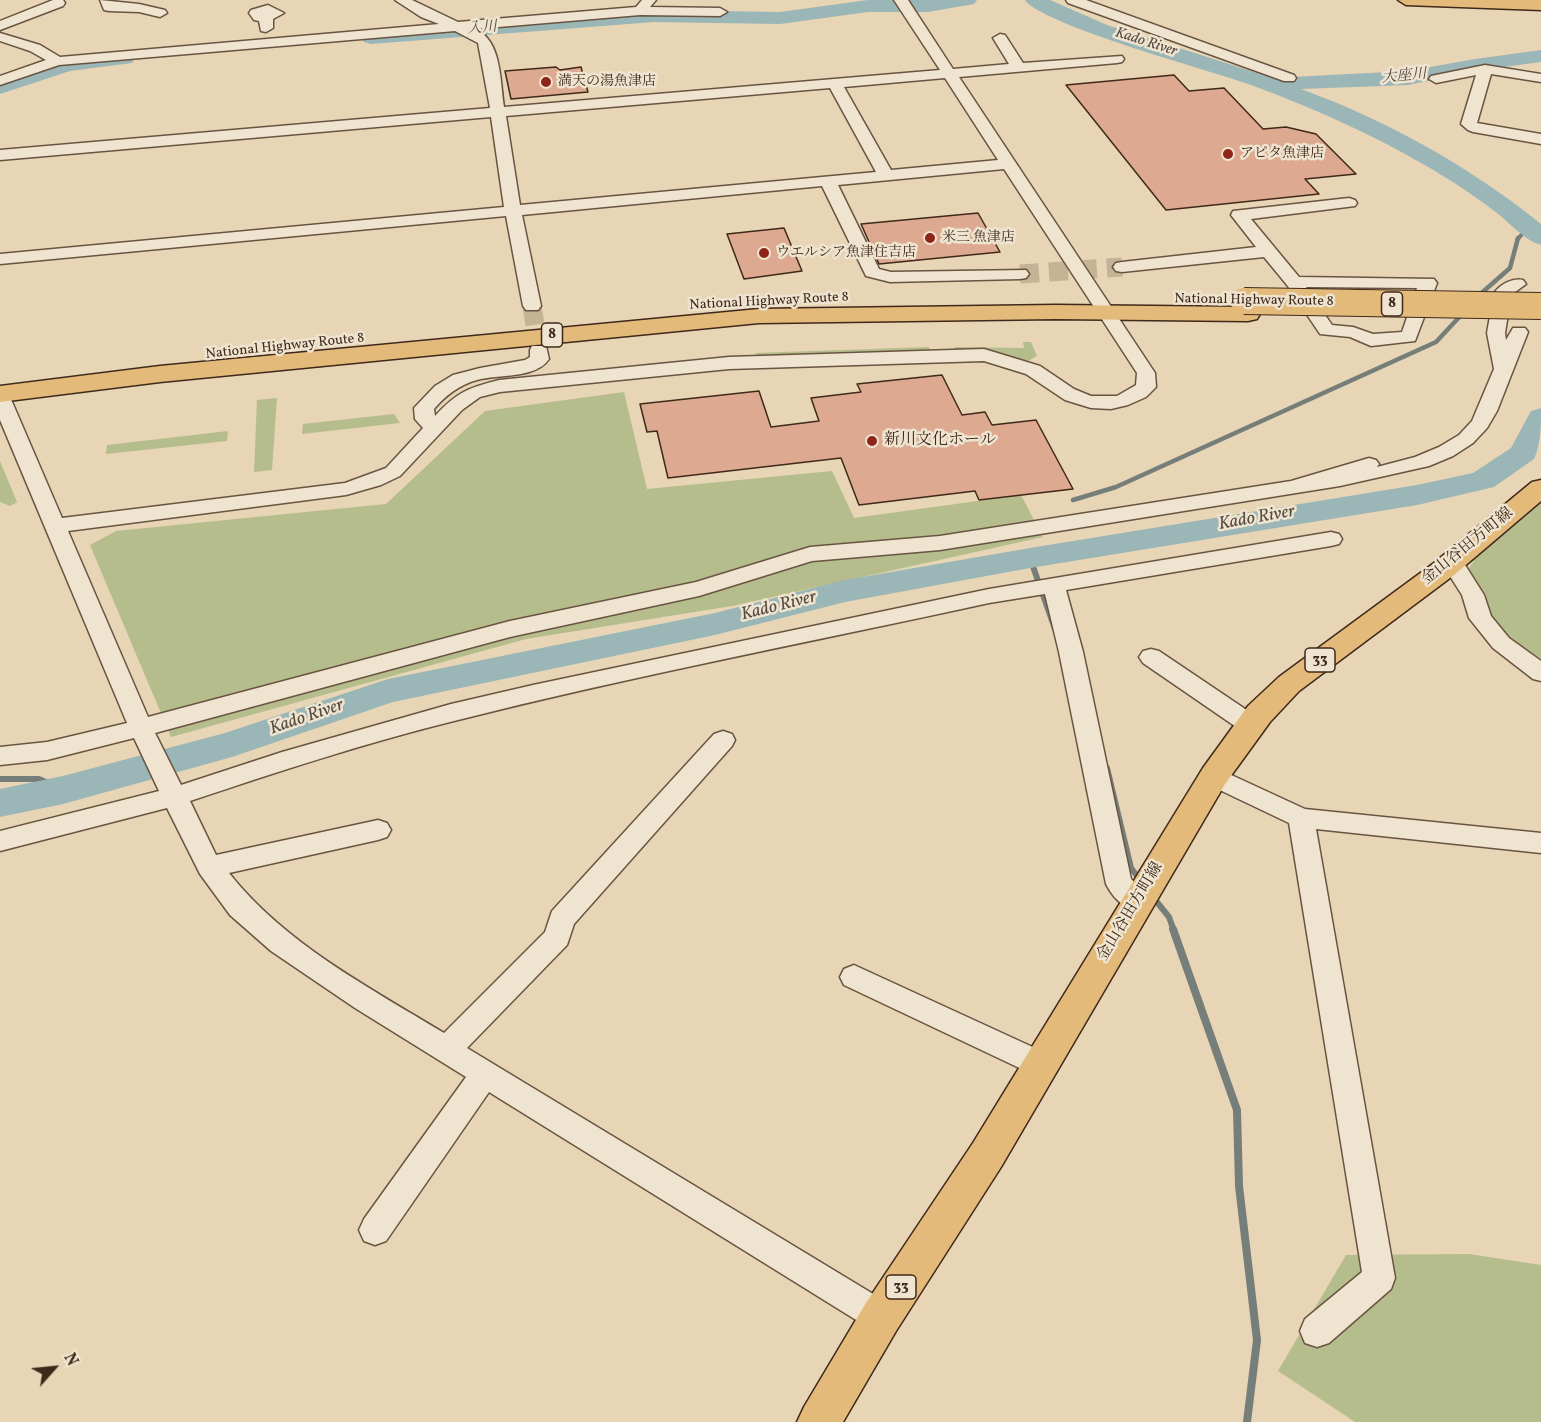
<!DOCTYPE html>
<meta charset="utf-8">
<style>
body{margin:0}
#map{position:relative;width:1541px;height:1422px;overflow:hidden;background:#e7d5b5;font-family:Vollkorn,serif}
canvas{display:block}
.north{position:absolute;left:24px;top:1338px;width:60px;height:60px;-webkit-text-stroke:4px #efe4cf;paint-order:stroke;rotate:63deg;font-size:16px;font-weight:700;line-height:24px;text-align:center;color:#3f291b}
.north::after{content:'';display:block;margin:auto;width:21px;height:27px;background:#3f291b;clip-path:polygon(50% 0,100% 100%,50% 72%,0 100%)}
</style>
<div id="map">
<canvas width="1541" height="1422"></canvas>
<div class="north">N</div>
</div>
<script>
const context = document.querySelector('canvas').getContext('2d');
context.lineJoin = 'round';
function fillPath(path, color) { context.fillStyle = color; context.fill(path, 'evenodd'); }
function stroke(path, color, width, dash) { context.strokeStyle = color; context.lineWidth = width; context.lineCap = dash ? 'butt' : 'round'; context.setLineDash(dash || []); context.stroke(path); }
function drawText(font, color, halo, rows, align = 'center') {
  context.font = font + ' Vollkorn,"Noto Serif JP",serif'; context.lineWidth = 5; context.setLineDash([]); context.textBaseline = 'middle'; context.strokeStyle = halo; context.fillStyle = color; for (const [text, x, y, turn = 0] of rows) {
    context.save(); context.translate(x, y); context.rotate((+turn || 0) * Math.PI / 180); context.textAlign = isNaN(turn) ? turn : align; if (halo) context.strokeText(text, 0, 0); context.fillText(text, 0, 0); context.restore();
  }
}
const green = new Path2D(`
 M1023,342h8l6,14 -9,5 -31,-8 -41,-3 -1,-3 69,1z
 M929,347l1,4 -173,5 -2,-3z
 M624,392l23,97 185,-18 22,47 167,-23 22,42 -311,69 -206,33 -355,98 -81,-192 26,-14 270,-27 99,-93z
 M277,398l-5,72 -18,2 3,-72z
 M394,414l6,9 -98,11 1,-10z
 M228,431l-1,10 -121,13 1,-9z
 M0,461l17,41 -7,4 -10,-4z
 M1541,501v158l-28,-18 -28,-27 -19,-42 21,-29z
 M1469,1254l72,11v157h-186l-77,-51 68,-116z`);
const streamFar3 = new Path2D(`
 M1517,240l12,-14`);
const streamFar2 = new Path2D(`
 M1477,297l33,-29 8,-30
 M1073,500l43,-13 320,-145 28,-30`);
const streamFar1 = new Path2D(`
 M1030,558l25,71
 M1107,768l24,100 10,13
 M0,779h39l24,11
 M1152,896l17,21 5,14`);
const stream = new Path2D(`
 M1173,929l64,181 2,76 18,154 -10,82`);
const river = new Path2D(`
 M868,0h109l-3,4 -46,8h-60l-88,12 -126,-2 -283,22 -7,-2 -3,-4 3,-4 7,-2 283,-22 126,2z
 M1025,0h25l57,25 166,53 135,-7 67,-12 66,-9v12l-66,9 -67,14 -107,4c87,32 168,77 240,135v21c-17,-5 -30,-21 -44,-32 -13,-10 -27,-20 -41,-29 -64,-41 -134,-73 -205,-99 -39,-14 -209,-60 -226,-85z
 M124,52l8,1 3,5 -3,5 -62,8 -70,23v-14l67,-21z
 M1541,408c0,18 0,36 -7,51l-40,28 -77,18 -387,63 -185,34 -130,33 -322,67 -161,55 -169,47 -63,13v-28l63,-13 162,-43 163,-54 327,-66 130,-33 185,-32 387,-63 56,-12 38,-25 20,-37z`);
const building = new Path2D(`
 M556,67l4,3 21,-3 7,25 -77,7 -6,-28z
 M1174,75l15,16 35,-3 39,41 23,-2 30,7 40,40 -51,5 14,15 -153,16 -100,-125z
 M978,213l22,39 -121,12 -18,-40z
 M784,228l18,43 -58,8 -17,-45z
 M942,375l20,40 23,-3 7,13 44,-5 37,69 -94,11 -4,-9 -116,14 -18,-47 -173,20 -11,-47 -10,1 -7,-28 119,-13 12,36 48,-6 -8,-23 50,-6 -4,-8z`);
const minorTunnel = new Path2D(`
 M1020,274l102,-7
 M532,306l7,44`);
const minor = new Path2D(`
 M53,0h10l2,3 -2,3 -63,24v-9z
 M100,0l39,4 26,6 2,3 -7,4 -21,-5 -30,-1 -5,-1z
 M395,0h17l46,22 178,-15 6,-7h14l-6,7 70,1 7,4 -7,4 -80,-1 -165,14c27,11 25,53 29,78l436,-37 -46,-70h14l45,69 56,-5 -16,-26 7,-4 5,1 18,28 99,-7 2,3 -2,3 -5,1 -158,14 196,296 1,14 -10,10 -18,8 -17,4 -20,-1 -26,-8 -39,-26 -42,-13 -255,8 -229,23 -20,5 -18,13 -62,66 -19,9 -35,10 -278,36 80,186 362,-96 186,-39 114,-35 130,-11 351,-55 78,-23 7,2 3,4 -2,3 38,-10 24,-10 20,-12 13,-14 22,-52 -7,-36 7,-40c7,-9 18,-15 29,-13l3,4 -15,11 -6,38 1,7 7,-12h12l3,4 -31,79 -10,17 -14,15 -20,13 -24,10 -89,20 -400,64 -128,11 -113,35 -189,41 -355,96 26,52 101,-33 169,-48 82,-19 456,-96 342,-57 8,2 3,5 -3,5 -8,2 -265,44 17,62 48,227 15,14 4,8 -4,8c-17,5 -32,-9 -40,-25l-47,-232 -14,-58 -56,9c-178,39 -358,73 -535,118 -89,22 -177,51 -264,80l26,54 162,-35 9,3 4,7 -4,7 -9,3 -149,33c55,70 139,114 215,160l101,-101 7,-21 162,-177 9,-3 9,3 3,6 -3,6 -158,178 -7,21 -100,103 426,258 5,11 -5,11 -12,5 -12,-5 -380,-236 -103,149 -11,4 -11,-4 -5,-11 5,-11 102,-142 -111,-69 -84,-57 -41,-36 -30,-41 -33,-66 -167,43v-20l159,-40 -25,-53 -87,22 -47,5v-18l47,-5 80,-19 -127,-303v-29l7,2 3,4 52,121 283,-35 41,-15 37,-40 -8,-9 -1,-11 21,-22 18,-11 27,-7 45,-8 5,-3v-7l2,-4h14l3,13c-13,20 -51,15 -72,21 -18,5 -31,15 -43,29l1,7c22,-24 33,-28 64,-36l230,-23 255,-8 56,17 34,23 17,7h26l19,-11 1,-12 -133,-204 -166,16 41,84 12,3 135,-2 3,4 -3,4 -6,1 -130,3 -24,-6 -44,-90 -300,29 19,91 -3,4h-12l-3,-4 -17,-90 -506,48v-10l504,-47 -13,-90 -491,43v-10l490,-42 -12,-65 -23,-12 -396,34 -59,20v-9l46,-16 -16,-9 -30,-10v-8l40,12 20,12 379,-33 -18,-7zM945,78l53,82 -107,10 -47,-83zM830,88l46,84 -356,33 -14,-89z
 M1066,0h20l208,75 2,3 -2,3h-10l-216,-78z
 M268,5l16,8 -11,6v9l-7,4 -5,-1 -2,-10 -5,-1 -5,-7 2,-3z
 M1485,65l56,9v8l-50,-8 -14,49 64,11v10l-68,-12 -5,-2 -7,-6 15,-49 -40,8 -7,-4 2,-3z
 M1349,198l6,2 2,3 -2,3 -104,13 48,58 135,2 3,4 -22,58 -44,5 -21,-9 -30,-3 -33,-49 -23,-28 -142,15 -6,-1 -3,-4 3,-4 6,-1 134,-15 -25,-32 2,-4zM1306,287l111,1 -15,44 -29,2 -20,-7 -21,-2z
 M1452,555l8,2 24,38 7,21 18,22 32,23v20l-8,-2 -40,-31 -24,-30 -7,-23 -21,-33 3,-5z
 M1151,649l8,2 101,68 3,6 -3,6 -9,3 -9,-3 -99,-68 -4,-6 4,-6z
 M1214,767l91,42 236,24v20l-225,-24 79,449 -4,11 -62,54 -12,4 -12,-4 -5,-12 5,-12 57,-47 -73,-449 -84,-40 -3,-7 3,-7z
 M854,965l196,90 5,9 -5,9 -10,4 -10,-4 -186,-88 -4,-8 4,-8z`);
const major = new Path2D(`
 M1398,0h143v10l-135,-5z
 M1541,480v21l-87,74 -155,116 -29,31 -45,62 -224,383 -105,164 -53,91h-46l7,-15 62,-104 107,-160 230,-375 45,-62 31,-29 155,-114 98,-81z`);
const highway = new Path2D(`
 M1056,305l192,2 9,2 3,5 -3,5 -9,2 -192,-2 -297,4 -599,59 -160,20v-16l160,-20 599,-57z`);
const highwayBridge = new Path2D(`
 M1244,301l297,5`);
const markers = [
 [546,82,6,"#8f2418"],
 [1228,154,6,"#8f2418"],
 [930,238,6,"#8f2418"],
 [764,253,6,"#8f2418"],
 [872,441,6,"#8f2418"]
];
const farPoinames = [
 ["満天の湯魚津店",558,82],
 ["アピタ魚津店",1240,154],
 ["米三 魚津店",942,238],
 ["ウエルシア魚津住吉店",776,253]
];
const farStreetnames = [
 ["National Highway Route 8",1254,301,1],
 ["National Highway Route 8",769,302,-3],
 ["National Highway Route 8",285,347,-6]
];
const farWaternames = [
 ["入川",482,29,-5],
 ["Kado River",1146,43,18],
 ["大座川",1404,77,-5]
];
const shields = [
 [1392,304,21],
 [552,335,21],
 [1320,660,30],
 [901,1287,30]
];
const shieldNames = [
 ["8",1392,304],
 ["8",552,335],
 ["33",1320,660],
 ["33",901,1287]
];
const poiNames = [
 ["新川文化ホール",884,441]
];
const streetNames = [
 ["金山谷田方町線",1468,547,-39],
 ["金山谷田方町線",1131,912,-59]
];
const waterNames = [
 ["Kado River",1257,519,-10],
 ["Kado River",779,607,-14],
 ["Kado River",307,718,-19]
];
fillPath(green, '#b5bd8d');
stroke(streamFar3, '#767e79', 4);
stroke(streamFar2, '#767e79', 4.5);
stroke(streamFar1, '#767e79', 6);
stroke(stream, '#767e79', 8);
fillPath(river, '#9ab6b7');
fillPath(building, '#dda990');
stroke(building, '#3f291b', 1.5);
stroke(minorTunnel, '#c5b396', 19, [19, 10]);
stroke(minor, '#695442', 3);
stroke(major, '#3f291b', 3);
stroke(highway, '#3f291b', 3);
fillPath(minor, '#efe4cf');
fillPath(major, '#e4ba7a');
fillPath(highway, '#e4ba7a');
stroke(highwayBridge, '#3f291b', 28, []);
stroke(highwayBridge, '#e4ba7a', 26);
for (const [x, y, r, color] of markers) { const dot = new Path2D(); dot.arc(x, y, r, 0, 2 * Math.PI); context.fillStyle = color; context.fill(dot); stroke(dot, '#efe4cf', 2); }
drawText('14px', '#3f291b', '#efe4cf', farPoinames, 'left');
drawText('14px', '#3f291b', '#efe4cf', farStreetnames);
drawText('italic 15px', '#564c42', '#efe4cf', farWaternames);
for (const [x, y, w] of shields) { const box = new Path2D(); box.roundRect(x - w / 2, y - 12, w, 24, 4.5); context.fillStyle = '#efe4cf'; context.fill(box); stroke(box, '#3f291b', 1.5); }
drawText('bold 15px', '#3f291b', null, shieldNames);
drawText('16px', '#3f291b', '#efe4cf', poiNames, 'left');
drawText('16px', '#3f291b', '#efe4cf', streetNames);
drawText('italic 18px', '#564c42', '#efe4cf', waterNames);
</script>
